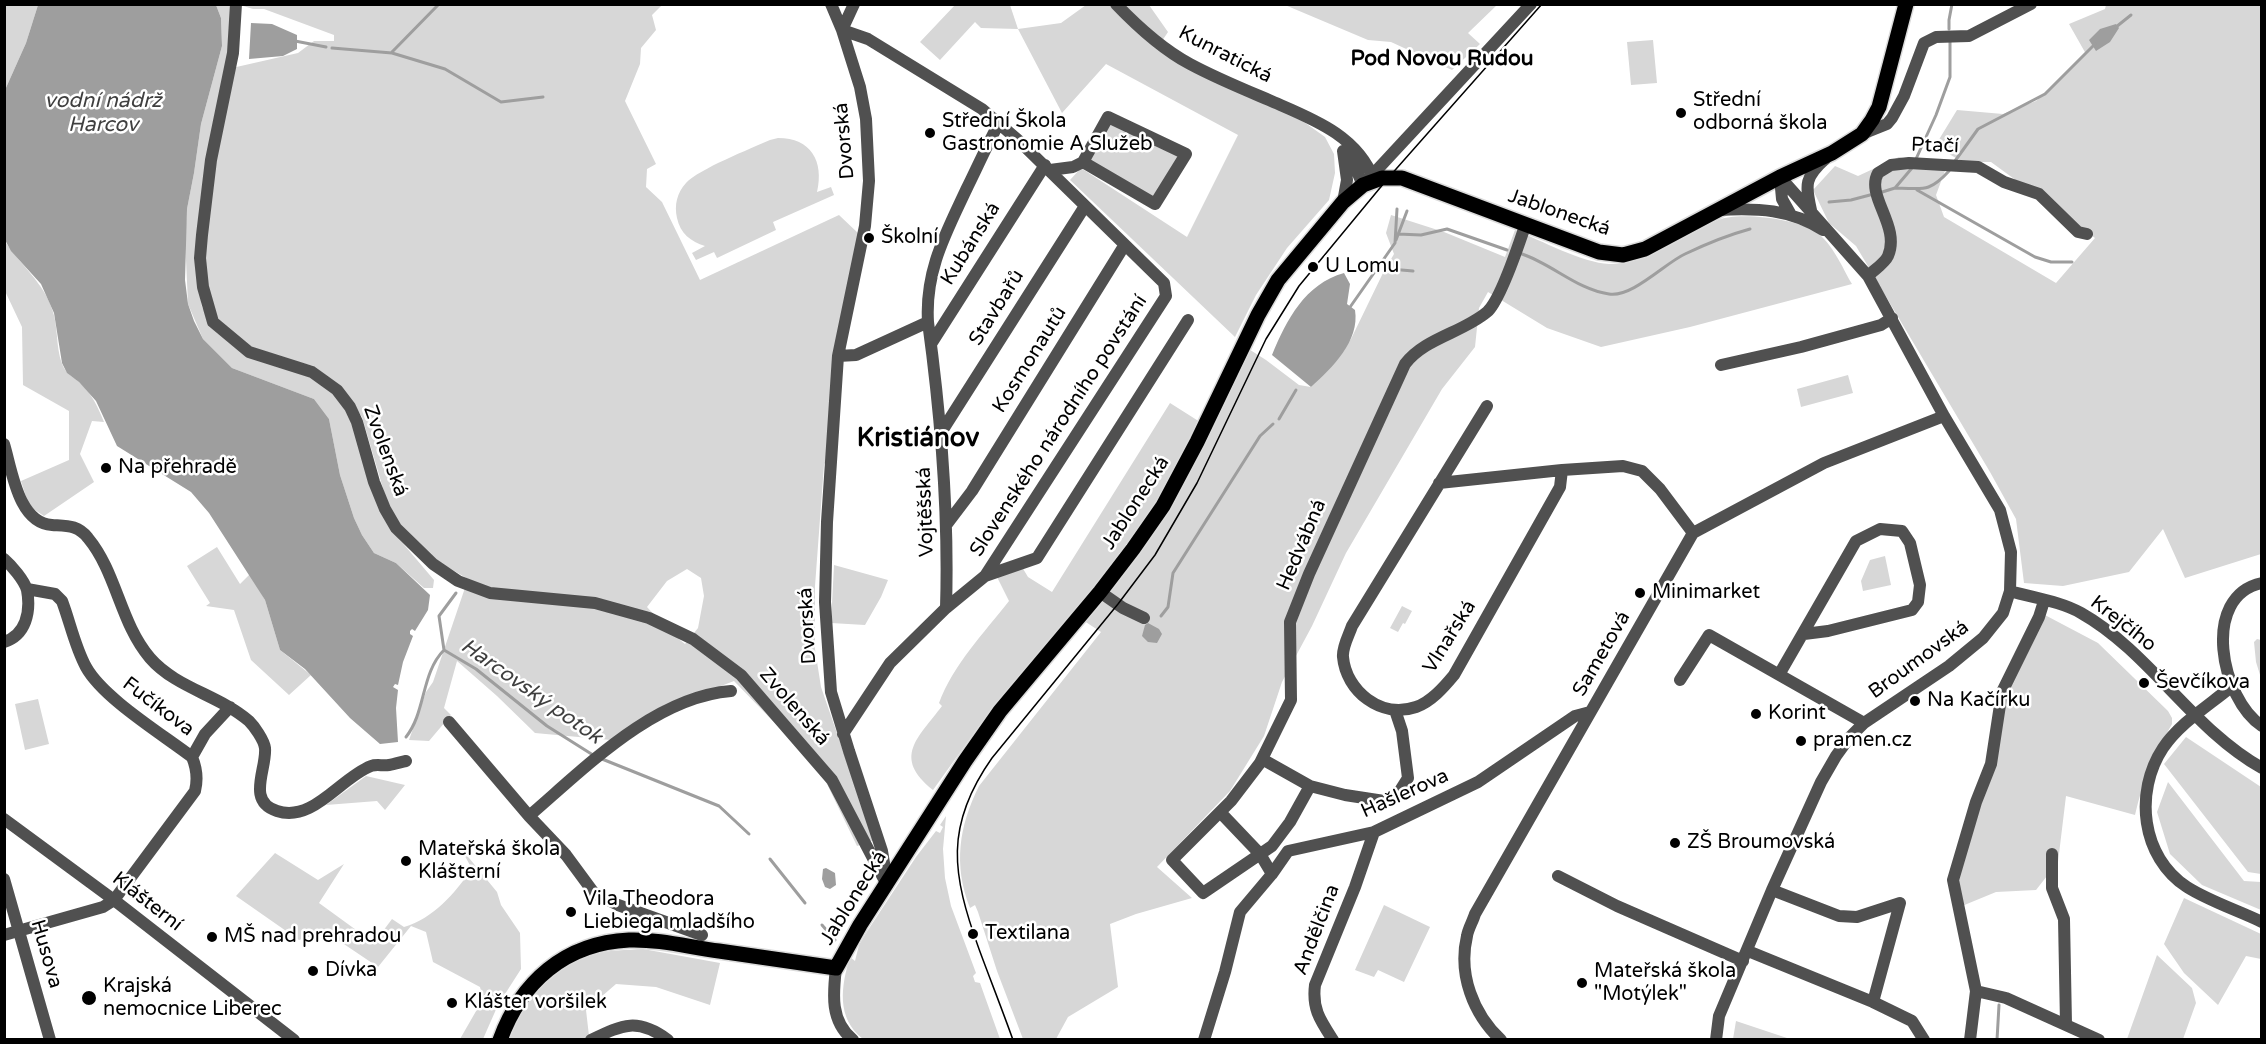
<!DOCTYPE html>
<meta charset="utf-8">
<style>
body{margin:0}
#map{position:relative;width:2266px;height:1044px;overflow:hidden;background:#fff;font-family:"Varela Round",sans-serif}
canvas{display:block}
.frame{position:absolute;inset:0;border:6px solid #000;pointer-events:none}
</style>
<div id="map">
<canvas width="2266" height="1044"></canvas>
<div class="frame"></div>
</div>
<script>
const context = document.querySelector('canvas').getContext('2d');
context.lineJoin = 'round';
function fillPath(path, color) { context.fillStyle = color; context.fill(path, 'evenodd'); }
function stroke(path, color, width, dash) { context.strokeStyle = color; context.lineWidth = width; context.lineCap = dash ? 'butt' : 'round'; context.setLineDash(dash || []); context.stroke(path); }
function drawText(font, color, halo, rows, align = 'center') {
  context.font = font + ' "Varela Round",sans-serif'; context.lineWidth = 5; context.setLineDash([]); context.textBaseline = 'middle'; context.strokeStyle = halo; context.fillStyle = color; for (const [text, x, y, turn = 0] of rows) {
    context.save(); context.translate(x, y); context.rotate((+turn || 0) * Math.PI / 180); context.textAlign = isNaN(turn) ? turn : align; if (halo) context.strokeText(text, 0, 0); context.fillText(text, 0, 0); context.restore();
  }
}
const green = new Path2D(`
 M5,5h33l-12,38 -21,47z
 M216,5h18v9l-39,249 7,44 15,26 91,41 28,22 15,20 38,111 45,53 -1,8h-9l-28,-25 -22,-10 -12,-18 -8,-17 -14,-43 -11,-56 -15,-20 -82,-31 -29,-29 -15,-35 -3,-66 2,-29 7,-36 7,-49 21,-78 -1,-28z
 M240,5h422l-10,10 4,15 -15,18 -1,16 -15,37 31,63 -9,5 -1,18 16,15 38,78 139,-65 20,19 -31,221 -4,10 -9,121v63l6,38 53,153 -17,6 -31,-64 -27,-34 -65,-67 -75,29 -48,30 -76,-7 -38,-37 -40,-35 -13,47 7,7 -22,26 -20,-1 17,-48 7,-10 35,-103 -34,-20 -36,-35 -13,-29 -23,-78 -24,-32 -24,-19 -55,-14 -11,-6 -27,-22 -13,-26 -4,-40 4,-63 24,-127 66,-15 16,-12h20v-6l-70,-26h-11zM687,569l14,9 3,18 -6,32 -13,16 -15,-12 -23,-25 20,-26z
 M955,5h55l8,24 43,-6 25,-18h63l19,27 -8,12 119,60 46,33 9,17 1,19 -6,27 -42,48 -31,47 -21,42 -165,-157 11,-12 106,69 51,-102 -132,-71 -44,49 -44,-84 -37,-1 -6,-6 -35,38 -20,-18z
 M1285,5l212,-1v1l-29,28 12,11 -28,26 -61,-28 -23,-2z
 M2106,5h155v549l-76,24 -22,-49 -34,43 -66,14 -39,-3 -8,-64 -26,-47 -134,-226 -27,-23 -16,-33 22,-24 23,10 41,-19 47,11 -10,27 8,22 112,66 39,-45 -104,-76h-28l-28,-16 22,-36 46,4 33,-13 50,-47 -17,-30 36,-15z
 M1653,40l4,43 -26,2 -4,-43z
 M1108,120l72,36 -27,41 -68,-36z
 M778,138c33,0 46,23 39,54l14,-5 3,8 -61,27 3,8 -59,28 -3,-6 -18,8 -4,-7 13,-7c-14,-4 -25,-13 -28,-28 -3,-13 0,-25 9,-35 13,-14 64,-34 84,-43z
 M1391,215l53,17 61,25 10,-27c25,10 68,33 94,34 40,0 74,-30 109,-44 21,-9 80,-1 98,12 17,12 26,35 36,52l-162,43 -89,20 -54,-19 -59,-36 -9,16 -4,39 -33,42 -96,164 -34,73 -30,56 -18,54 -34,55 -73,76 35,31 -56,16 -26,10 8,63 -50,30 -12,22h-33l-26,-68 -19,-59 -3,-7 -5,3c-17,-43 -11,-82 9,-122l122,-154 -29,-19 -93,113 -46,64c-41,-33 -15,-52 9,-84l-3,-3c14,-38 45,-70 70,-102l-12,-24 25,-10 6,10 24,15 118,-189 30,19 20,-41 16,-40 30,19 33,25 12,2 40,-48 32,-66 11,-19 -8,-21z
 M4,240c16,25 40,42 49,72 6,19 2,43 13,59 3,5 10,7 14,12 12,11 18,24 24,39l-12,-1 -12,33 14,28 -50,34 -15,-10 -8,-25 48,-21v-49l-46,-26 -1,-58 -17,-36z
 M1848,375l5,18 -52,14 -4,-18z
 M217,547l23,37 10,-10 15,26 15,50 31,25 -22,20 -38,-35 -17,-50 -28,-4 4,-3 -23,-37z
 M1885,556l6,29 -28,6 -2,-10 9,-21z
 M834,565l54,15 -7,17 -16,28 -34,-2z
 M1402,606l10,5 -7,13 -2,-1 -5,9 -8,-4z
 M2043,614l55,29 70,68 4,7v6c-18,31 -29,56 -37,91l-69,-19 -8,66 -22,28 -40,2 -34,14 -6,-26 51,-191z
 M2257,639l4,1v38l-5,-16 -2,-20z
 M38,699l11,45 -24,6 -10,-46z
 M2186,737l75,50v87l-13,-2 -84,-108z
 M366,776l39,9 -20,25 -8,-9 -51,4z
 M2168,782l76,99 17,1v28l-59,-25 -32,-31 -13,-42z
 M946,816l-3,33 2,29 6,28 25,67 -3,3 2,6 5,1 20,56h-137c-27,-21 -22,-53 -13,-82l5,4 4,-16 7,-12 50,-76 20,-26 4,2 3,-6 -3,-2z
 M460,847l37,45 4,13 19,28 1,36 -23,36 -15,34h-23l23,-40 -3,-12 -47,-25 -7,-30 -15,-6 -33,41 -52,-35 -27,8 -63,-44 39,-43 43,27 26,-16 -25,39 55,40 18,-24 12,8c30,-9 50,-33 68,-58z
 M2184,898l77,36v25l-15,-3 -28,49 -34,-32 -20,-29z
 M1384,905l46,22 -26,55 -26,-12 -4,7 -19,-7z
 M643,949l77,14 -10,42 -54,-18 -40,-3 -30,26 3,26 -3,3 -80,1c21,-39 40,-74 86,-86 16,-4 35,-4 51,-5z
 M2157,955l35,33 4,15 -13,36h-56z
 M1736,1021l54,18h-57z`);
const water = new Path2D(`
 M38,5h178l5,13 1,28 -21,78 -7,49 -7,36 -2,71 3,24 6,17 9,18 29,29 82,31 15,20 11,56 14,43 8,17 12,18 22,10 34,32 -2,15 -13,21 -3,-2 -2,2v3l3,2 -10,26 -5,23 -3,-1 -2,3 5,3 -2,18 2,34 -18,2 -30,-26 -45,-49 -25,-19 -15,-50 -56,-87 -18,-21 -74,-46 -21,-45 -17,-19 -12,-9 -5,-10 -8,-50 -13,-29 -30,-33 -6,-11v-150l21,-47z
 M251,23l21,1 25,11v14l-14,7 -34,3z
 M2116,24l3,4 -9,14 -14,9 -7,-11 11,-11z
 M1344,273l6,11 -3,20 8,6c5,31 -23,58 -44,77l-39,-32c15,-36 33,-71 72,-82z
 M1148,623l11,6 3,5 -5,9 -9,-1 -6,-6 3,-11z
 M826,868l9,5 1,12 -6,4 -5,-2 -3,-8 1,-10z`);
const stream = new Path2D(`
 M2116,27l15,-12
 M1949,29v-9l3,-16
 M295,41l31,6
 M332,48l60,5 53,16 56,33 42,-5
 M392,52l47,-48
 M1916,159l20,-44 14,-38v-37
 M1955,161l23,-32 67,-35 50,-50
 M1895,188c27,0 33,6 54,-17
 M1917,190l118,67 16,5h21
 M1879,193l16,-5 17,-20
 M1829,202l22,-2 19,-5
 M1398,234l23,1 26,-6 60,21
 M1396,240l11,-29
 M1522,254c30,10 56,36 87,40 23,4 56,-31 76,-40 21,-10 43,-19 65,-25
 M1378,268l35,3
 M1348,310l47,-67 2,-34
 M1279,419l17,-29
 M1161,616l7,-9 5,-34 87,-137 13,-12
 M444,650l-5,-34 17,-23
 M406,737c20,-25 15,-64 38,-87l32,19 71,57 46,29
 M602,759l117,47 30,28
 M770,859l35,44
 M822,925l13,15
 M1997,1040l2,-35`);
const minor = new Path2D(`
 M236,4l-3,49 -22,107 -9,75 -2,23 3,29 10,35 36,30 63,20 25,18 13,17 7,15 17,60 11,27 11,19 37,36 25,17 32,12 105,10 54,15 44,21 48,36 91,105 55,105
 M831,4l11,26 18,57 6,32 3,62 -4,45 -27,130 -11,166 -2,80 6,90 18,59 33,100 4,24
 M1116,4c22,23 46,45 74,60 26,14 53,25 79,36 41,18 88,34 105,80
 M842,30l26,9 114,70 36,31 146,143 2,13 -181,280 -39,32
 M842,30l12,-26
 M1862,134l25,-10 5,-6 12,-22 20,-53 12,-6 33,-1 62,-32
 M1343,151l4,29 -4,22
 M1348,151l15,34 168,-181
 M1050,170l23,-3 10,-5 25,-45 78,37 -31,50 -72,-42
 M1780,177l2,22 9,16
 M1719,210c39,-2 71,-1 104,20
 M1811,210c-6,-26 -6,-33 14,-51
 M1868,276c6,-6 17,-13 20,-20 13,-30 -23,-60 -10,-83l13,-8 18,-2 69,4 26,15 35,12 39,38 9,2
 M931,344l114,-179
 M838,356l18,-1 72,-33
 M1721,365l80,-18 80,-22 11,-7
 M1487,406l-135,220c-3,9 -10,21 -9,31 3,34 38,62 73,50 15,-5 28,-20 38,-32l106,-188 2,-17
 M942,431l143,-225
 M4,444c8,26 14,79 48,81 15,1 26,0 36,13 29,35 32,85 62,120 26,30 69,37 99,63 5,5 15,19 16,27 2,21 -19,53 12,63 36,12 63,-33 94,-45 5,-2 12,0 18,-1 6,-1 12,-3 17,-4
 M1439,483l123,-13 61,-4 19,5 18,18 33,44
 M947,524l25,-33 152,-245
 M4,559c8,7 20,21 23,31 4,22 -1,45 -23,52
 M985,576l52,-18 151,-238
 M2262,583c-62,13 -41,116 0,143
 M2010,591c23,7 50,10 71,22 69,39 111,116 181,155
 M1100,592l23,16 21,10
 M1780,673l76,-132 24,-12 22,2 8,12 10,42 -2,17 -6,8 -84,21 -24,3
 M1680,680l29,-45 155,88
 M2231,687c-23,19 -51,36 -68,61 -29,44 -22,109 24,139 22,14 50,23 75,35
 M449,722l80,94 37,39 28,38 24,12 84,30
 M843,734l47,-71 56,-55c3,-96 -5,-191 -18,-286 -3,-51 17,-87 38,-132 11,-22 21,-45 33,-67
 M192,757l13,-23 25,-27
 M1262,759l48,27 35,9 39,6 12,-4 12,-19 -6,-47 -7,-21
 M1310,786l-20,36 -18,24 -69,47 -31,-33 59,-59 29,-38 31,-63 -1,-78 19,-48 96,-210c20,-26 57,-31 82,-52 13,-11 32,-68 38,-86
 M1220,812l40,42 12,20
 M529,816c56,-48 125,-119 202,-125
 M4,819l110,81 180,140
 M2052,854v34l12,31 2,105
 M1558,876l59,30 126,55
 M4,879l46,161
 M4,935l99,-28 11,-7 81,-109c3,-12 2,-22 -3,-34 -30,-23 -89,-59 -106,-90 -11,-20 -16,-45 -24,-66l-7,-7 -28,-5
 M1748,951l125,51 27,-99 -43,14 -18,-1 -67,-26
 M836,968c-3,26 -6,53 17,72
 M1976,991l30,7 93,42
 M1873,1002l39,19 12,19
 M591,1040c31,-15 46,-23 77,0
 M1204,1040l21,-68 15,-60 32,-38 16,-23 86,-19 104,-50 97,-66 15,-4
 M1333,1040c-13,-20 -21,-31 -18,-55l40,-98 19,-55
 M1501,1040c-28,-26 -43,-66 -34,-104 1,-7 6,-15 8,-22l218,-381 131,-70 120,-47
 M1716,1040l3,-24 53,-126 49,-108 15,-26 13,-18 15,-15 85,-57 34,-28 20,-25 7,-22 1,-39 -11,-42 -56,-94 -76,-140 -88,-99
 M1970,1040l6,-49 -23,-111 23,-78 15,-38 11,-72 37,-75 5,-16`);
const major = new Path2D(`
 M500,1040c21,-58 65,-97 129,-100 30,-1 60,7 90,11 39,6 78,11 117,17l24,-43 105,-164 35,-50 100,-119 33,-43 30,-43 34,-64 61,-127 20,-35 65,-78 20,-17 19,-7h20l197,74 24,3 22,-6 135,-72 52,-24 30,-19 10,-14 7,-13 27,-103`);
const tram = new Path2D(`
 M1013,1040c-11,-31 -23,-61 -34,-91 -27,-75 -35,-123 13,-191l126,-154 37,-49 42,-72 69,-144 33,-53 90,-109 153,-173`);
const markers = [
 [1681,113,6,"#000"],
 [930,133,6,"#000"],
 [869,238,6,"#000"],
 [1313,267,6,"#000"],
 [106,468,6,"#000"],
 [1640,593,6,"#000"],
 [2144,683,6,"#000"],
 [1915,701,6,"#000"],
 [1756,714,6,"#000"],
 [1801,741,6,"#000"],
 [1675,843,6,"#000"],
 [406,861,6,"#000"],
 [571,912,6,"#000"],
 [973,934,6,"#000"],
 [212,937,6,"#000"],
 [313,971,6,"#000"],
 [1582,983,6,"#000"],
 [89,998,8,"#000"],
 [452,1003,6,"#000"]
];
const streetNames = [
 ["Kunratická",1225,55,27],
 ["Dvorská",845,141,-95],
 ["Ptačí",1935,146,2],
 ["Jablonecká",1559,213,19],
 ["Kubánská",971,244,-58],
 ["Stavbařů",997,308,-58],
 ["Kosmonautů",1030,360,-58],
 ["Slovenského národního povstání",1059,426,-57],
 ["Zvolenská",385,451,70],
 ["Jablonecká",1136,503,-57],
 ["Vojtěšská",926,512,-92],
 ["Hedvábná",1302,545,-67],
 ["Krejčího",2123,624,38],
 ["Dvorská",808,626,-93],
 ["Vlnařská",1450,637,-58],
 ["Sametová",1602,654,-60],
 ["Broumovská",1919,660,-36],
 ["Fučíkova",158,707,37],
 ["Zvolenská",794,707,49],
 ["Hašlerova",1405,794,-24],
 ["Jablonecká",854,898,-58],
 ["Klášterní",147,902,38],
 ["Andělčina",1317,930,-69],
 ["Husova",46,954,74]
];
const poiNames = [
 ["Střední",1693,101],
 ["odborná škola",1693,124],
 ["Střední Škola",942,122],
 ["Gastronomie A Služeb",942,145],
 ["Školní",881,238],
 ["U Lomu",1325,267],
 ["Na přehradě",118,468],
 ["Minimarket",1652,593],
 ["Ševčíkova",2156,683],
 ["Na Kačírku",1927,701],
 ["Korint",1768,714],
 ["pramen.cz",1813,741],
 ["ZŠ Broumovská",1687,843],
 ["Mateřská škola",418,850],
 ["Klášterní",418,873],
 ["Vila Theodora",583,900],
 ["Liebiega mladšího",583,923],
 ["Textilana",985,934],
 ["MŠ nad prehradou",224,937],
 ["Dívka",325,971],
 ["Mateřská škola",1594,972],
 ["\"Motýlek\"",1594,995],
 ["Krajská",103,987],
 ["nemocnice Liberec",103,1010],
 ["Klášter voršilek",464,1003]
];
const neighbourhoodNames = [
 ["Pod Novou Rudou",1442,59]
];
const waterNames = [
 ["vodní nádrž",103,101],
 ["Harcov",103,125],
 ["Harcovský potok",531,692,35]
];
const districtNames = [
 ["Kristiánov",918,439]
];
fillPath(green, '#d7d7d7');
fillPath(water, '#9e9e9e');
stroke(stream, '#9e9e9e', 3);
stroke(major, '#dbdbdb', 18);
stroke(minor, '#505050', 12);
stroke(major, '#000', 15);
stroke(tram, '#000', 1.5);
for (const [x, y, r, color] of markers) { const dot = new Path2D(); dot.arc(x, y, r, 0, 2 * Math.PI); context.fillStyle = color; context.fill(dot); stroke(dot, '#fff', 2); }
drawText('20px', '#000', '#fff', streetNames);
drawText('20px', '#000', '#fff', poiNames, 'left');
drawText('bold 21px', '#000', '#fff', neighbourhoodNames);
drawText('italic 21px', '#3f3f3f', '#fff', waterNames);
drawText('bold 26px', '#000', '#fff', districtNames);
</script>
